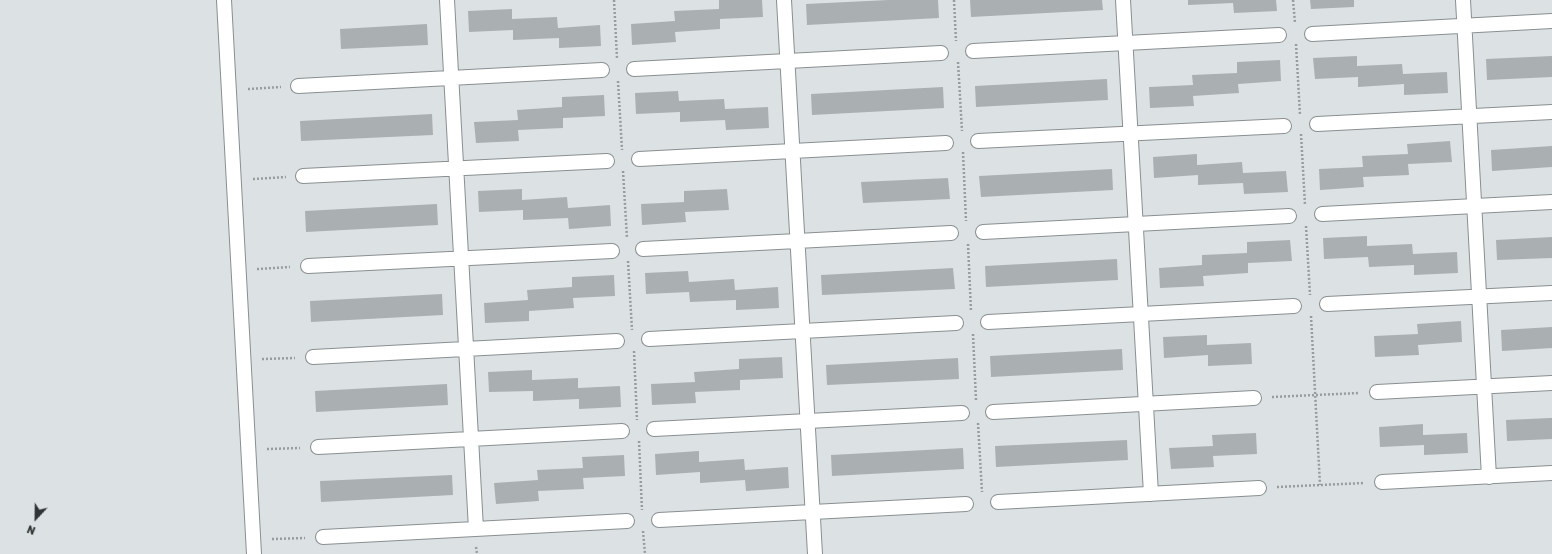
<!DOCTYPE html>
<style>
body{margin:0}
#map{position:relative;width:1552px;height:554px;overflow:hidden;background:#dce2e4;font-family:Rubik,sans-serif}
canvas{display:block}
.north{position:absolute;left:16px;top:498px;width:40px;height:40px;-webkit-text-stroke:3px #dce2e4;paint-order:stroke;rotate:202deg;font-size:11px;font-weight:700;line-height:16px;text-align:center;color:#313434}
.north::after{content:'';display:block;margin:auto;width:14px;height:18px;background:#313434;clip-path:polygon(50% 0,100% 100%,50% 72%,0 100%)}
</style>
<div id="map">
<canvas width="1552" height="554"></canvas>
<div class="north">N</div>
</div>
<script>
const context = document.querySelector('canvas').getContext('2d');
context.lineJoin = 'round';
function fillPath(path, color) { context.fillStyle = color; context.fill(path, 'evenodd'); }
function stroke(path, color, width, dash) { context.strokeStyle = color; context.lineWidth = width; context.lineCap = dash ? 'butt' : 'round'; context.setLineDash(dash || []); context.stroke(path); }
const building = new Path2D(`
 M719,0h43l1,17 -43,2v10l-45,3 1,10 -44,3 -1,-21 44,-3 -1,-10 45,-2z
 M888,0h50l1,18 -132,7 -1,-21z
 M970,0h132l1,10 -132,7z
 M1188,0h88l1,11 -43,2 -1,-10 -45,2z
 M1310,0h44v7l-43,2z
 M512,9v10l45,-2 1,11 42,-3 1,21 -42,2v-10l-46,2v-10l-44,2 -1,-21z
 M427,24l1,21 -87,4 -1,-20z
 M1357,56v10l45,-2 1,10 44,-2 1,21 -44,2v-11l-46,3v-10l-43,2 -2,-21z
 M1552,56v21l-65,3 -1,-21z
 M1280,60l1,21 -43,3 1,9 -46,3 1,10 -44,2 -1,-21 44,-2 -1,-10 45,-2v-11z
 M1107,79l1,21 -132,7 -1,-21z
 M943,87l1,21 -132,7 -1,-21z
 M678,91l1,10 45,-2 1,10 43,-2 1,21 -43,2 -1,-10 -45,2v-10l-44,2 -1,-21z
 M604,95l1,21 -42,2v10l-45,2 1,11 -43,2 -2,-21 44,-2 -1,-10 45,-3v-10z
 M432,114l1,21 -132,6 -1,-20z
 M1450,141l2,21 -44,2 1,11 -46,2 1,10 -44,3 -1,-21 44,-2 -1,-11 46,-2 -1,-10z
 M1552,146v21l-60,4 -1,-21z
 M1197,154v11l45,-3 1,11 43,-2 2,21 -44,2 -1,-11 -45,2v-10l-44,3 -1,-21z
 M1112,169l1,21 -132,7 -2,-21z
 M948,178l2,21 -87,4 -2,-21z
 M522,189v11l45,-3 1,11 42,-3 1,21 -42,3 -1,-11 -45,2v-10l-44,2 -1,-21z
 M727,189l2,21 -44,2 1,10 -44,3 -1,-21 43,-2v-11z
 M437,204l1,21 -132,7 -1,-21z
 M1367,236v10l45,-2 1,10 44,-2 1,21 -44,2v-10l-45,2 -1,-10 -44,2 -1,-21z
 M1552,237v21l-55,2 -1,-20z
 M1290,240l2,21 -44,2v10l-45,3 1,10 -44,2 -1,-20 43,-3v-10l45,-2v-11z
 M1117,259l1,21 -132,7 -1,-21z
 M953,268l2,21 -133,6 -1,-20z
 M688,271l1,11 45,-3 1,11 43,-3 1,21 -43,2v-10l-46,2 -1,-10 -43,2 -1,-21z
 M614,275l1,21 -42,2 1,10 -45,3v10l-44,2 -1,-20 44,-3 -1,-10 45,-3v-10z
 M442,294l1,21 -132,7 -1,-21z
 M1461,321l1,21 -44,3 1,10 -44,2 -1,-21 44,-2 -1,-10z
 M1552,327v21l-50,3 -1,-21z
 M1207,335v10l44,-2 1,21 -44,2v-11l-44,3 -1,-21z
 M1122,349l1,21 -132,7 -1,-21z
 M782,357l1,21 -43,2v10l-45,2 1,11 -44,2 -1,-21 44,-2 -1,-10 45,-3v-10z
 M958,358l1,21 -132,6 -1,-20z
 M532,370v10l46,-2v10l42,-2 1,21 -42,2v-10l-46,2v-10l-44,1 -1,-20z
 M447,384l1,21 -132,7 -1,-21z
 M1550,418h2v21l-45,2 -1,-21z
 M1423,424v11l44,-2 1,20 -44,2v-10l-44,2 -1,-20z
 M1256,433l1,21 -44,2 1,11 -43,2 -2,-21 44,-2 -1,-11z
 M1127,440l1,20 -132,7 -1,-21z
 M963,448l1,21 -132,7 -1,-21z
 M699,451v11l45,-3 1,11 43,-3 1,21 -43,3 -1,-11 -45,3v-11l-44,3 -1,-21z
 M624,455l1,21 -42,2 1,11 -46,2 1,10 -43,3 -2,-21 44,-3 -1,-10 46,-2 -1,-11z
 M452,475l1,20 -132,7 -1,-21z`);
const path = new Path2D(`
 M614,0l3,58
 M954,0l2,41
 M1293,0l2,23
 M1296,44l4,71
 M958,62l4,69
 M618,81l4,69
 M248,89l33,-2
 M1301,134l4,71
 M963,152l3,69
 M623,171l4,67
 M253,179l33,-2
 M1306,226l4,69
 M968,244l3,67
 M628,261l4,69
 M257,269l33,-2
 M1311,316l9,169
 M973,334l3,66
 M634,351l3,69
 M262,359l33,-1
 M1272,397l87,-4
 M978,423l4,69
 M639,441l3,69
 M267,449l33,-1
 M1277,487l87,-4
 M643,531l2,23
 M272,539l33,-1
 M476,547l1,7`);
const service = new Path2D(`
 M224,0l30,554
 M447,0l29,529
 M784,0l31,554
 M1123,0l28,494
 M1463,0l26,477
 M1312,34l240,-13
 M973,51l306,-16
 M634,69l307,-16
 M298,86l304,-16
 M1317,124l235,-12
 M978,141l306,-15
 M639,159l307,-16
 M303,176l304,-15
 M1322,214l230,-12
 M983,232l306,-16
 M643,249l308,-16
 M308,266l304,-15
 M1327,304l225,-11
 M988,322l306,-16
 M649,339l307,-16
 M313,357l304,-16
 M1377,392l175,-9
 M993,412l261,-14
 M654,429l308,-16
 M318,447l304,-16
 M1382,482l170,-9
 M998,502l261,-14
 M659,520l307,-16
 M323,537l304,-16`);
fillPath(building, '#aab0b2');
stroke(service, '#898f90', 16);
stroke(path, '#979c9d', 2.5, [2, 2]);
stroke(service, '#fff', 14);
</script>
